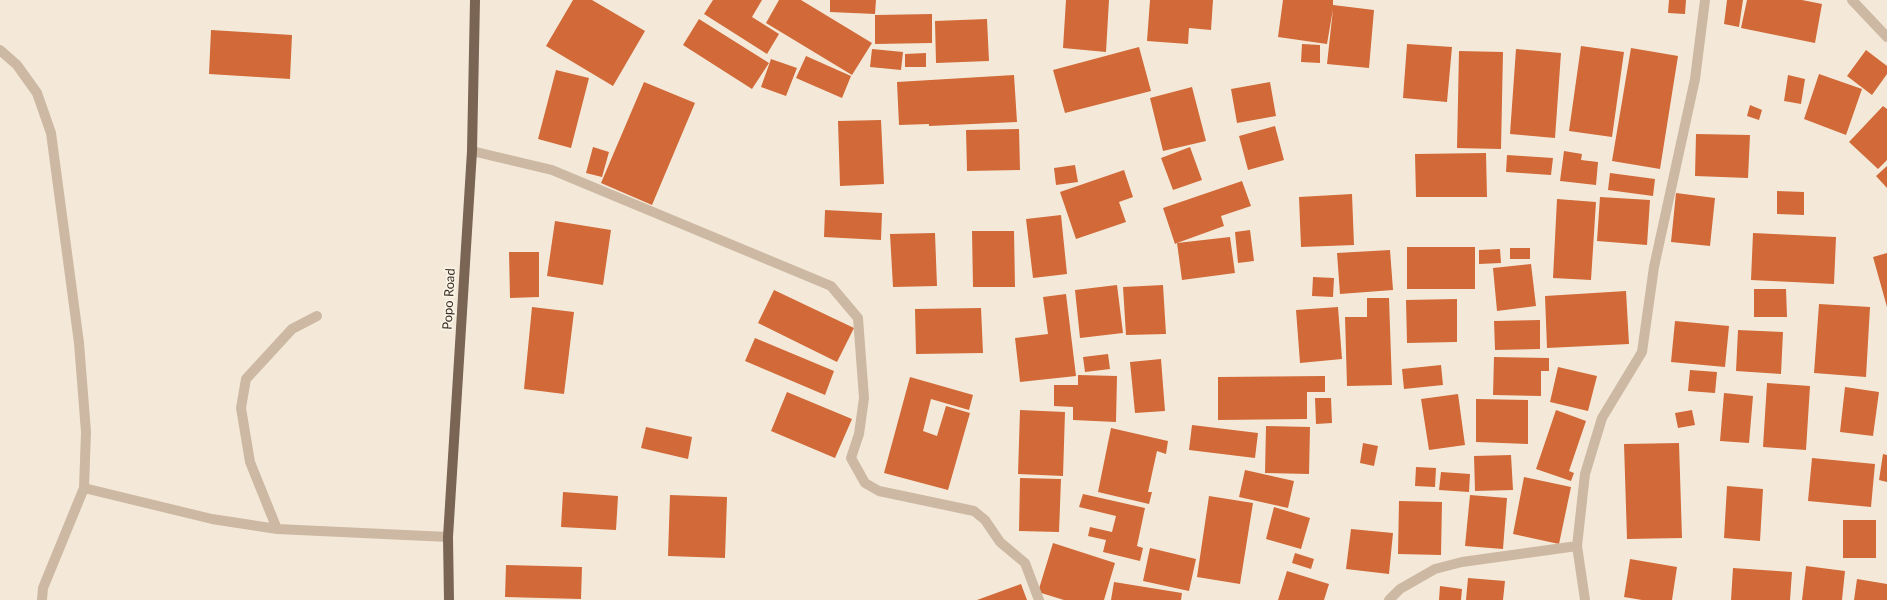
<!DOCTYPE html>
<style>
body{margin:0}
canvas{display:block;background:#f4e9d8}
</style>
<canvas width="1887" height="600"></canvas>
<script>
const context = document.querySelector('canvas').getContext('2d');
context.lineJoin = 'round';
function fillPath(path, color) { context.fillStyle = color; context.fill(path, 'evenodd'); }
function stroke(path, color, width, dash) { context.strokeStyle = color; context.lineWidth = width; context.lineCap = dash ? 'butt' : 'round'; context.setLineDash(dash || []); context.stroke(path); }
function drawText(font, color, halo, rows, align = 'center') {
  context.font = font + ' Lato,sans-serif'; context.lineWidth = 3.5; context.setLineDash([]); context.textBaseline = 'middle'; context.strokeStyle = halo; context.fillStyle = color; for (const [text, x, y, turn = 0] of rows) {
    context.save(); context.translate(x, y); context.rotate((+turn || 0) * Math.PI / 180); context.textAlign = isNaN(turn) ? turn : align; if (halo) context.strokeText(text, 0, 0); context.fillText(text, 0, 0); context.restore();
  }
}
const building = new Path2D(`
 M573,0h19l53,31 -32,55 -67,-40z
 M713,0h49l-10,17 27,17 -12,20 -63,-40z
 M779,0h22l71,43 -20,32 -86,-52z
 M830,0h46l-1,14 -45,-2z
 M1066,0h43l-3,52 -43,-4z
 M1150,0h63l-2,30 -22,-2 -1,16 -41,-3z
 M1283,0h50v5l41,5 -5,58 -42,-4 6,-55 -6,35 -49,-7z
 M1669,0h17l-1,14 -17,-1z
 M1727,0h16l-4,27 -15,-3z
 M1747,0h55l20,4 -7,39 -74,-15z
 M932,14v29l-57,1v-29z
 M699,19l70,44 -17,26 -69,-44z
 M987,19l2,42 -53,2 -1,-42z
 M211,30l81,5 -2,44 -81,-5z
 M1302,44l18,1v18l-19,-1z
 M1407,44l45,3 -5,55 -44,-4z
 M1581,46l43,6 -12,85 -43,-6z
 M1139,47l12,44 -86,22 -12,-43z
 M1631,48l47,8 -18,113 -48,-8z
 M872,49l31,3 -2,18 -31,-3z
 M1516,49l45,4 -6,85 -45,-4z
 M1866,50l21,16v8l-15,21 -25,-19z
 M1459,51l44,1 -2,97 -44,-1z
 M926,53v14h-21v-13z
 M806,56l45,20 -9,22 -46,-20z
 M771,59l26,9 -11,28 -25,-9z
 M556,70l33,8 -18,70 -33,-9z
 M1819,74l43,15 -16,46 -42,-16z
 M1014,75l3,47 -88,4v-2l-30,1 -2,-43z
 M1788,75l17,4 -4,25 -17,-3z
 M644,82l51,21 -43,102 -51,-22z
 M1270,82l6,34 -39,7 -6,-34z
 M1192,87l14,54 -43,10 -13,-53z
 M1750,105l12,5 -3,10 -12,-4z
 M1883,106l4,3v51l-9,9 -29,-27z
 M881,120l3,64 -44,2 -2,-65z
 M1275,126l9,34 -36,10 -9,-34z
 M1019,129l1,41 -53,1 -1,-41z
 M1696,134l54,1 -2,43 -53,-2z
 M593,147l16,5 -7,25 -16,-4z
 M1190,147l12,33 -29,10 -12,-32z
 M1564,151l18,3 -1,6 17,2 -2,23 -36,-4z
 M1486,153l1,44h-71l-1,-43z
 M1507,155l46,3 -2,17 -45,-3z
 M1075,165l3,17 -22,3 -2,-17z
 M1887,166v22l-11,-12z
 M1124,170l9,27 -14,5 7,20 -50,17 -16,-47z
 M1610,173l45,6 -2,17 -45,-6z
 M1242,181l9,25 -30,10 3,10 -47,17 53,-6 5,36 -53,7 -5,-37 -2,1 -12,-36z
 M1777,191l27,1v23l-27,-1z
 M1676,193l39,5 -5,48 -39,-4z
 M1352,194l2,51 -53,2 -2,-50z
 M1600,197l50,3 -3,45 -50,-4z
 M1557,199l39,3 -5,78 -38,-2z
 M825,210l57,3 -1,27 -57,-3z
 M1061,215l6,59 -34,4 -7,-59z
 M555,221l56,9 -8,55 -56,-9z
 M1250,230l4,31 -16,2 -3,-31z
 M972,231h42l1,56h-42z
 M935,233l2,53 -44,1 -3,-53z
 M1753,233l83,4 -2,47 -83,-4z
 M1407,247h68v42h-68z
 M1510,248h20v11h-20z
 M1500,249l1,14 -22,1v-14z
 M1390,250l3,40 -53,4 -3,-41z
 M509,252h30v45l-29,1z
 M1887,253v54l-14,-50z
 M1531,264l5,42 -39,5 -4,-43z
 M1313,277l21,1 -1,19 -21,-1z
 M1117,285l6,48 -43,5 -5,-48z
 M1163,285l3,49 -40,1 -3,-48z
 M1754,289h32l1,28h-33z
 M774,290l80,38 -17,34 -79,-39z
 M1626,291l3,53 -82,4 -2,-52z
 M1066,294l10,82 -56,6 -5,-44 33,-4 -5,-37z
 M1367,298h22l3,87 -45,1 -2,-69h22z
 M1457,299v43l-50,1 -1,-43z
 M1819,304l51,3 -4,70 -52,-4z
 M532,307l42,5 -10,82 -40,-5z
 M1338,307l4,52 -42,4 -4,-53z
 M981,308l2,45 -67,1 -1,-45z
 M1540,320v29l-45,1 -1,-29z
 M1675,321l54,5 -4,41 -54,-5z
 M1738,330l45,2 -2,42 -45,-3z
 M755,338l79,33 -9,24 -80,-34z
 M1108,354l2,15 -25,3 -2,-15z
 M1494,357l55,1v13h-8v25l-48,-1z
 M1161,359l4,52 -30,2 -5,-51z
 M1441,365l2,20 -39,4 -2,-20z
 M1558,367l39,9 -9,35 -38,-9z
 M1690,370l27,2 -2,21 -27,-2z
 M1078,375l39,1 -1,46 -43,-2v-13l-19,-1v-21h24z
 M1325,376v16h-18v27l-89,1v-43z
 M910,377l63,18 -4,15 -38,-11 -8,32 14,5 9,-30 24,7 -22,77 -64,-17z
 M1767,383l43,3 -4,64 -43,-3z
 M1845,387l34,5 -6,44 -33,-4z
 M787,392l65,27 -17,39 -64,-27z
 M1724,393l29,3 -4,47 -29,-2z
 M1458,394l7,51 -36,5 -8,-51z
 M1315,398h16l1,25 -16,1z
 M1476,399l52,1v44l-52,-2z
 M1020,410l45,2 -2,64 -45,-2z
 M1556,410l30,11 -17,50 5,2 -3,8 -35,-12z
 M1692,410l3,15 -17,3 -3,-15z
 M1192,425l66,8 -3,25 -66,-8z
 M1266,426l44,1 -1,47 -44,-1z
 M646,427l46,10 -4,22 -47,-11z
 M1111,428l57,13 -2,13 -9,-3 -9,41h4l-3,12 -51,-12z
 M1363,443l15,3 -4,20 -14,-3z
 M1679,443l3,95 -55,1 -3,-95z
 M1883,454l4,1v27l-8,-2z
 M1511,455l2,35 -38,1 -1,-35z
 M1812,458l63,6 -4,43 -63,-6z
 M1416,467l20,1 -1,19 -20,-1z
 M1245,470l49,11 -6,27 -49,-11z
 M1441,472l29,2 -1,18 -30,-2z
 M1524,477l47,10 -12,57 -46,-10z
 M1020,478l41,1 -2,53 -40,-1z
 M1727,486l36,3 -3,52 -36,-3z
 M563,492l55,4 -2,34 -55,-3z
 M1083,494l62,14 -8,38 6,2 -3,13 -37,-9 3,-12 -18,-4 2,-9 22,5 4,-16 -37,-9z
 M670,495l57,2 -2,61 -57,-2z
 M1470,495l37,3 -4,51 -38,-3z
 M1209,496l44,7 -13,81 -43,-7z
 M1399,501l43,1 -1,53 -43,-1z
 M1274,507l36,11 -9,31 -35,-10z
 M1843,520h33v38h-33z
 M1351,529l42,4 -4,41 -43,-5z
 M1053,543l62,20 -11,37h-40l-26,-8z
 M1150,548l46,11 -7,32 -46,-10z
 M1295,553l19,6 -3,10 -19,-6z
 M1630,559l47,8 -5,33h-30l-18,-3z
 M506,565l76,2 -1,32 -76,-2z
 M1806,566l39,5 -3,29h-40z
 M1733,568l59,4 -2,28h-59z
 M1287,571l42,13 -5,16h-46z
 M1468,578l37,3 -2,19h-37z
 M1857,579l30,5v16h-33z
 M1114,582l68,11 -1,7h-70z
 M1021,584l6,16h-50z
 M1440,586l22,3 -1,11h-22z`);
const minor = new Path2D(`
 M1852,0l35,37
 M0,50l17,15 20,28 14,40 28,210 7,89 -2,56 128,31 65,10 171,8
 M472,151l80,19 279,116 27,32 6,80 -5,36 -8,24 14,25 14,8 95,20 11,9 15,22 25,21 14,37
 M277,529l-27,-67 -9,-54 5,-29 46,-50 25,-13
 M42,600l1,-12 41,-100
 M1389,600l11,-11 35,-20 27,-7 115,-16
 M1585,600l-8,-54 8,-72 17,-56 40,-66 12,-85 41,-188 10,-79`);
const major = new Path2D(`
 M449,600l-1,-63 24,-386 3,-151`);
const streetNames = [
 ["Popo Road",449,299,-87]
];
fillPath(building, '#d16a38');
stroke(minor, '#cdb9a3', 10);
stroke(major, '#7a6555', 10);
drawText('13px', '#372d26', '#fbf3e5', streetNames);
</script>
